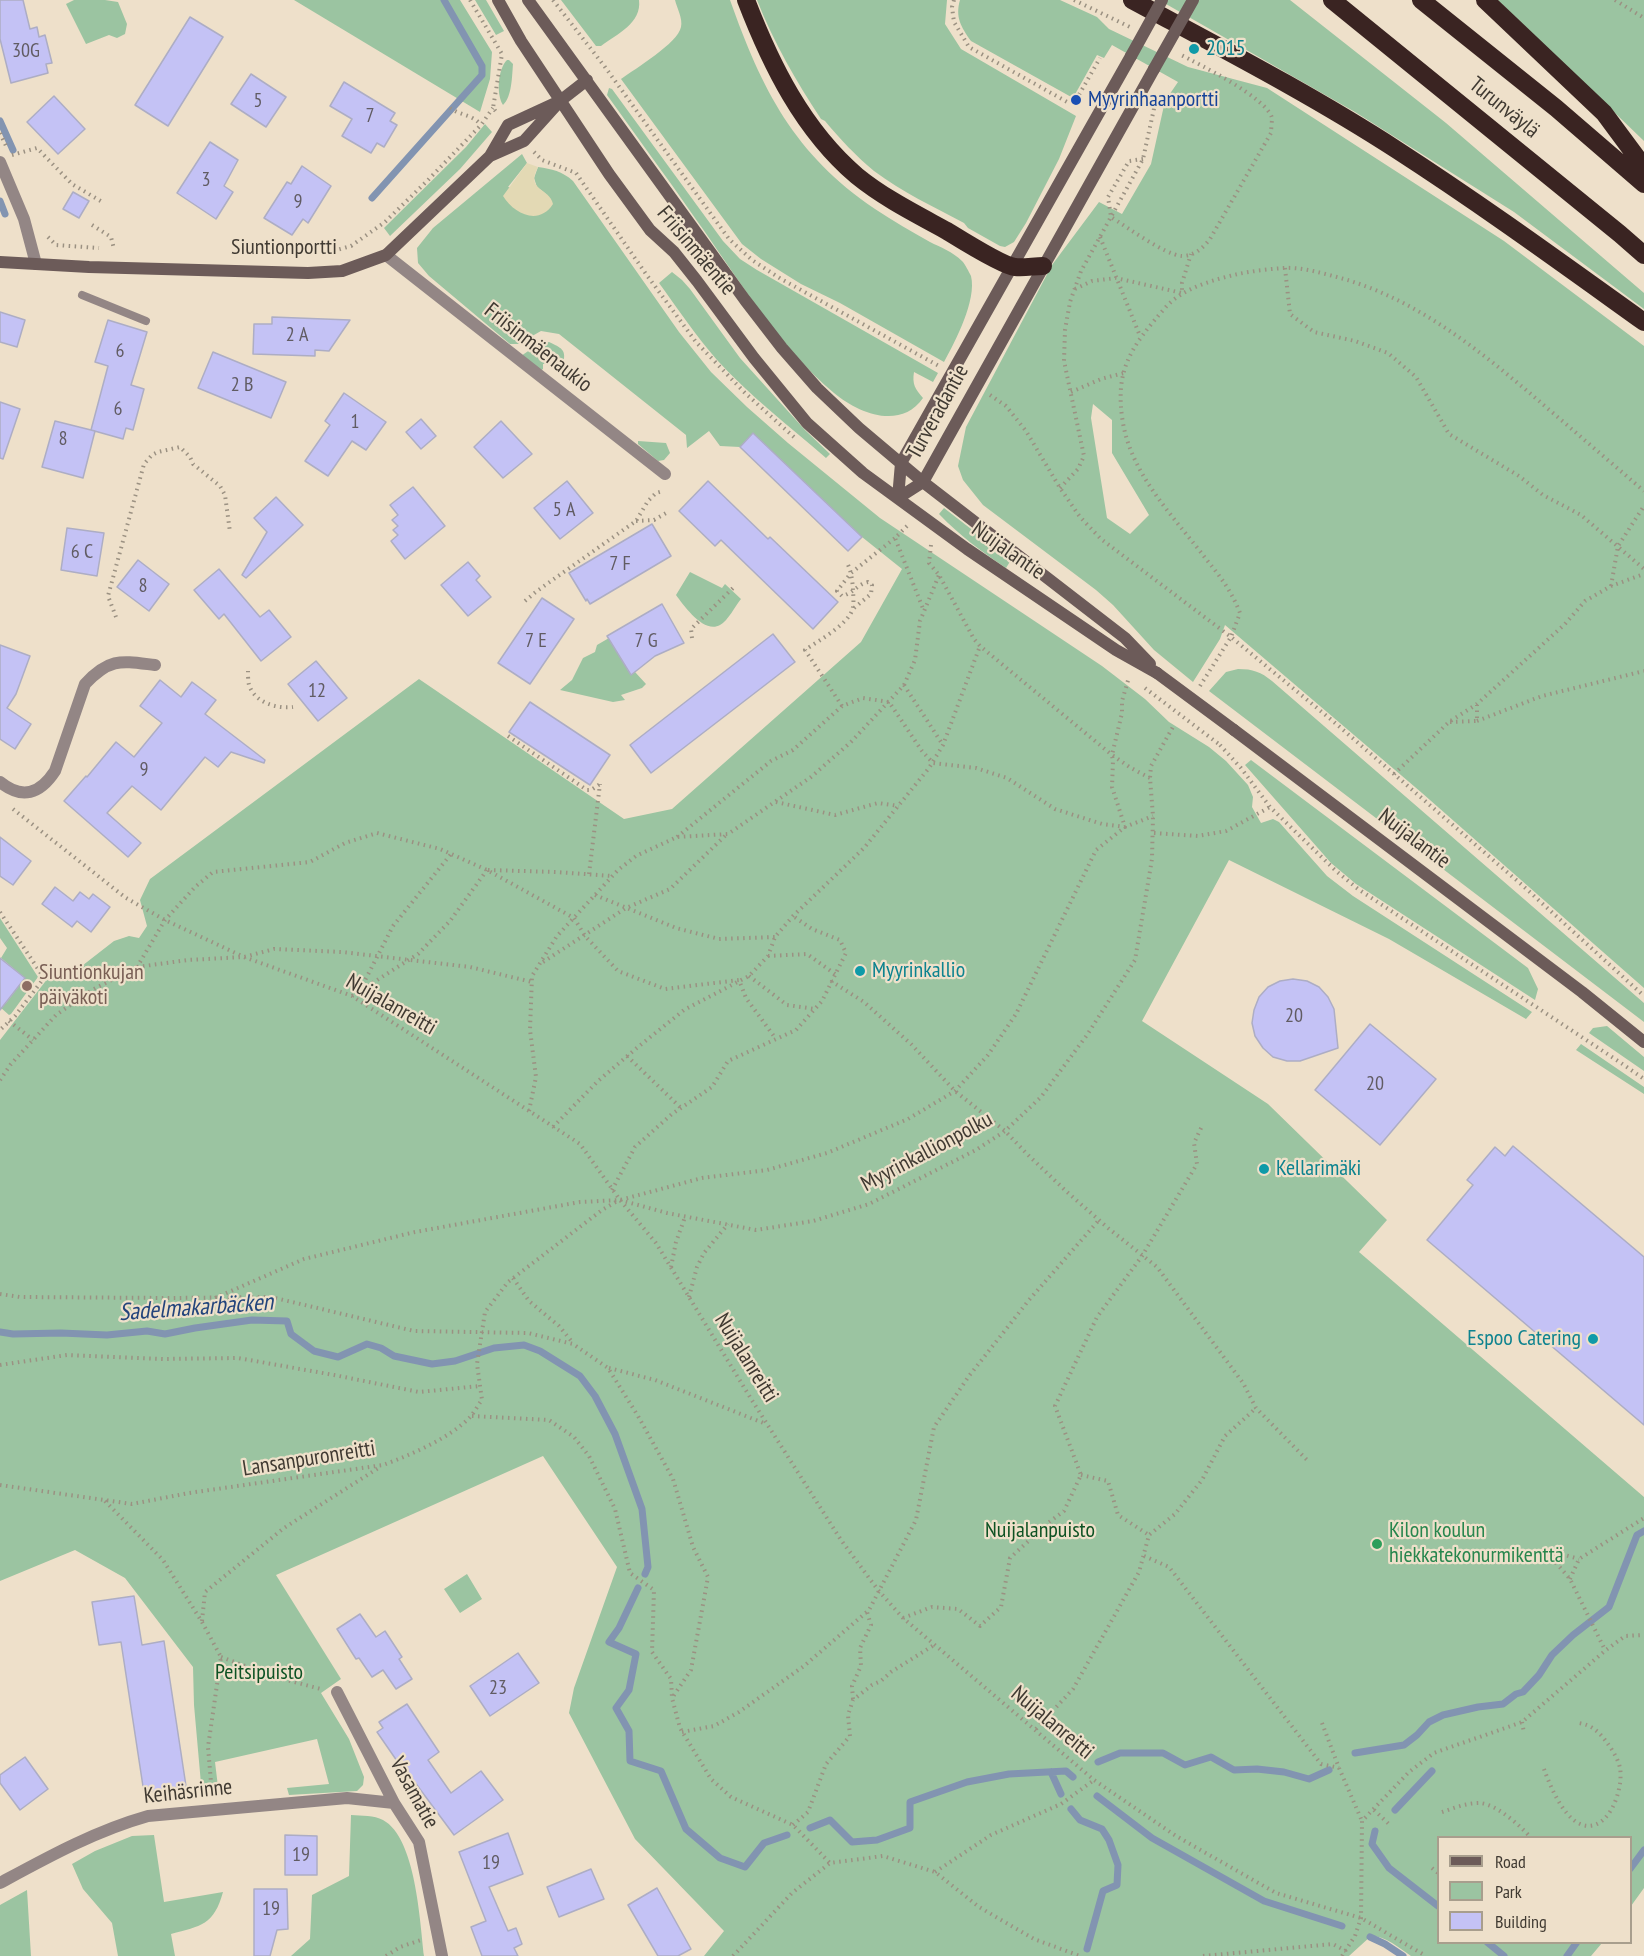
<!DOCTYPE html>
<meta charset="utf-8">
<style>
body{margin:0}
#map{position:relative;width:1644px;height:1956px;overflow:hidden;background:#eee0ca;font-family:"PT Sans Narrow",sans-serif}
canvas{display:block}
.legend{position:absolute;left:1437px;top:1836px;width:195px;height:108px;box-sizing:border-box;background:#eee0ca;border:2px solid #a89e8d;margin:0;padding:8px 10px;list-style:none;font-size:18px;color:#403a32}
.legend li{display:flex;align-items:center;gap:12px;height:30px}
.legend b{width:30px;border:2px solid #a89e8d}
</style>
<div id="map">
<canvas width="1644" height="1956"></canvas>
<ul class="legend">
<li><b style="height:8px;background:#6c5b59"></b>Road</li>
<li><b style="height:16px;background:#9bc4a1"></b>Park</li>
<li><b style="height:16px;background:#c4c2f5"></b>Building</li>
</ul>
</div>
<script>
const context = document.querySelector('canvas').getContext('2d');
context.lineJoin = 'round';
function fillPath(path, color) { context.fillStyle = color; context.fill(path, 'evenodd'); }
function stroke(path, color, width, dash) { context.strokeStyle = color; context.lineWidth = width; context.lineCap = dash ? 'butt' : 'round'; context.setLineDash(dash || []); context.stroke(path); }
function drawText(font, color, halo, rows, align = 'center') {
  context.font = font + ' "PT Sans Narrow",sans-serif'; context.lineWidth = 4.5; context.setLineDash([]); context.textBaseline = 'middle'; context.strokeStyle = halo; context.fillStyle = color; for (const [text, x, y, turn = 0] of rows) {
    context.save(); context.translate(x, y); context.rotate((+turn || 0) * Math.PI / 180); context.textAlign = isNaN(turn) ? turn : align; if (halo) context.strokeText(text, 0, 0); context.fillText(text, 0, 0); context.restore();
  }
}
const green = new Path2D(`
 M74,0h31l13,2 9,22 -2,10 -8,4 -8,-3 -23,9 -20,-40z
 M294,0h166l32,52 -2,27 -10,33z
 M475,0h11l18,31 -8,4z
 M561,0h78c3,23 -22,34 -38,46h-5z
 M675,0h55c32,90 64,154 145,209 18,12 37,23 55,33 10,5 23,10 32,19 3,3 7,11 9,15 6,24 -16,66 -27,86l-104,-59 -39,-19 -40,-25 -19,-15 -121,-165c14,-10 57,-36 60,-52 2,-8 -4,-19 -6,-27z
 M757,0h190l-2,24 16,25 115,67 -17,43 -33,64 -12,19 -9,5 -5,-1 -32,-18 -4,-5c-30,-16 -62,-31 -90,-52 -18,-15 -34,-32 -49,-50l-4,-2c-25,-38 -47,-76 -64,-119z
 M960,0h100l37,17 12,12 79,38 79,21 237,153 140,105v642l-222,-195 -197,-168 -5,14 -27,43 -39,-32 -41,-45 -17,-15 -113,-85 -20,-25 -5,-14 8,-39 86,-162 47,-63 23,12 29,-50 14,-63 13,-19 -66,-37 -8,13 -7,-3 -24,43 -102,-57c-10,-14 -16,-24 -11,-41zM1093,404l19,16v33l37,62 -19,19 -23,-16 -16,-100z
 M1159,0h131l156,123 198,170v16l-130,-97 -159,-100z
 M1498,0h146v141l-140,-135z
 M507,60h2l4,4c-1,12 -1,33 -10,41 -7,-11 -5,-36 4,-45z
 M609,88l3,1 111,152 17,18 17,11 181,103 -5,9 -19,-10c-2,12 1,17 9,26 -22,32 -64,16 -89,-5 -56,-47 -96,-115 -139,-175 -29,-42 -59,-82 -88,-123z
 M485,124l7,8 -32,37 -70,67 -6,-8 82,-81z
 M522,154l5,9 -19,24 38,7 -9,-7 -3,-9 4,-11c14,2 24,4 35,14l106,151 32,40 36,35 41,36 92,75 222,148 43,33 24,23 40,25 17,14 22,24 5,12 -1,10 9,16 12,-4 6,3 48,54 26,20 179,116 -6,7 -137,-80 -160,-79 -87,161 126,83 119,116 -28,32 285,245v391l-13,18 -1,-68h-192v104l164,1 -11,13h-180c-12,-8 -25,-20 -40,-20l-22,20h-645l20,-25 -89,-92 -66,-126 5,-25 43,-121 -74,-111 -267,119 65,104 -20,14 28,46 15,38 -1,8 -6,6 -68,4 -2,-7 42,-4 -12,-45 -102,23 4,33h-17l-8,-90 -1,-38 -68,-89 -50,-28 -75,31v-541l48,-62 9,-5 12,3 45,-35 15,-5 10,2 8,-12 -7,-26 10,-21 269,-200 205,140 48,-10 189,-167 41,-73 -40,-32 -109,-103 -13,13 -20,-1 -11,-15 -22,17 -1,-13 -127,-101 -18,-3 -23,13h-8l-81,-68 -11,-13 -1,-15 16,-20z
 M672,272l10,8 8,9 50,69 65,72 25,24 -4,4c-37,-32 -76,-62 -109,-98 -21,-24 -39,-51 -58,-77z
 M549,342c12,6 18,7 14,22h-20v5l-3,2 -19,-15 16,-11z
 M638,441l28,2 4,10 -6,7 -6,1 -20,-17z
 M944,508l67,52 -5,8c-25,-17 -46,-32 -67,-54z
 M690,572l32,16 3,-4 16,15c-6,7 -13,22 -21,26 -16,9 -36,-19 -44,-30z
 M609,638l22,37 4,-3 11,12 -4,4 -21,7 4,5 -12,2 -53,-12 12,-10 11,-22 12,-6 2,-7z
 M1238,669c15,0 23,3 34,12l372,322v19l-435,-331 17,-19z
 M1251,760l277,208 10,21 -3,11 -179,-116 -25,-21 -86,-98z
 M0,918l38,59 -27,37 -2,1 -9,-8 6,-4 19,-25 -24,-20 6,-10 -7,-10z
 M1607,1026l37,31v14l-55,-38 4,-5z
 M1581,1044l63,43v7l-68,-44z
 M467,1574l15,25 -22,14 -16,-24z
 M351,1815c11,1 23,0 32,5 33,18 37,102 41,136h-133l19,-17 2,-44 37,-19z
 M154,1835l10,67 59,-10c-9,33 -22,34 -52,42l4,22h-57l-6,-33 -29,-34 -11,-25 23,-13 37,-15z
 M27,1890l4,66h-31v-51z`);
const sand = new Path2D(`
 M527,163l11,4c-13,24 12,21 15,37 -14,22 -39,10 -50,-8z`);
const stream = new Path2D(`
 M0,121l13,29
 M372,198l110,-123v-9l-38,-66
 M0,201l5,13
 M0,1332l13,2 48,-1 46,2 40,-4 18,3 30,-6 57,-8 35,1 4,13 23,17 24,6 29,-13 14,4 13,8 38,8 23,-3 39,-13 30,-3 16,6 40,25 15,20 20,38 27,75 6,58 -3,7
 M638,1588l-19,40 -10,14 27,12 -7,36 -13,18 13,23 1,30 31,10 25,58 34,29 25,9 19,-24 23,-8
 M1355,1753l49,-8 13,-10 12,-13 14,-7 35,-8 25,-3 13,-10 7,-2 16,-17 13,-20 21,-20 36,-28 28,-72 7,-4
 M1098,1762l22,-9h43l22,12 26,-8 23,13 23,-1 27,3 25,7 20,-9
 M1051,1772l10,22
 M1097,1796l55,42 112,63 78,25
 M1071,1809l9,11 22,9 7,11 9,25 -1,20 -14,6 -16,58
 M1395,1810l37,-39
 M810,1828l20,-8 22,22 25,-2 33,-12v-26l57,-20 42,-8 57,-3 7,6
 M1375,1831l-3,13 17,24 49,38
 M1630,1869l14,-19
 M1370,1937l15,7 18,12
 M1487,1942l17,14
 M1567,1956l10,-14`);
const building = new Path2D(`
 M0,0h23l7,29 7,-2 2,10 6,-2 7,28 -6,1 2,9 -37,10 -11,-44z
 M190,17l33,20 -55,89 -33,-21z
 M251,74l35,23 -20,30 -35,-23z
 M344,82l51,31 -5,8 7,4 -13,22 -7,-4 -6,10 -29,-17 10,-17 -22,-13z
 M54,96l31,33 -27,25 -31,-32z
 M210,142l28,18 -14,26 9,6 -17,27 -39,-26z
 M302,166l29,20 -23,37 -5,-4 -11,16 -28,-17 23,-36 4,2z
 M73,192l16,9 -10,17 -16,-9z
 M0,312l25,8 -8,27 -17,-5z
 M272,317l78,3 -21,31 -14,-1v6l-62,-2 1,-30h18z
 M108,320l39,12 -16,53 13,4 -11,41 -7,-2 -3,11 -32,-9 17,-64 -13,-4z
 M213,352l73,30 -15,36 -73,-30z
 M344,393l42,29 -20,28 -14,-9 -24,35 -23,-15 25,-36 -5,-4z
 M0,402l20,7 -17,50 -3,-1z
 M421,419l15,17 -15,13 -15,-17z
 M55,421l40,10 -12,47 -41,-11z
 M501,421l31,33 -29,24 -29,-31z
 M753,433l109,104 -14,14 -108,-104z
 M567,481l26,32 -33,26 -26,-31z
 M708,481l60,58 2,-2 68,65 -25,27 -92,-89 -6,6 -36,-35z
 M413,487l32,39 -40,33 -14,-18 7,-6 -5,-5 5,-4 -6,-6 6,-5 -8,-10z
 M276,497l27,28 -57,53 -4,-3 25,-43 -13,-14z
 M652,524l19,32 -81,48 -3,-5 -1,2 -17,-28z
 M67,528l37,5 -7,43 -36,-6z
 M138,560l31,24 -20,27 -32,-24z
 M468,562l12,14 -4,4 15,17 -23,19 -27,-31z
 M219,569l41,48 9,-7 22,27 -30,24 -37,-47 -5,5 -25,-29z
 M542,598l32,21 -44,65 -32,-21z
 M662,604l22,39 -29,13 -24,19 -24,-39z
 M773,634l22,28 -144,111 -21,-28z
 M0,645l30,11 -14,38 -9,14 24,16 -16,25 -15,-10z
 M316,661l31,37 -29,23 -30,-37z
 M160,680l21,17 11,-15 24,18 -11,14 60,46 -1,3 -33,-11 -13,15 -13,-10 -44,53 -29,-24 -25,27 34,30 -13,14 -64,-56 22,-25 1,1 29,-35 18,15 28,-34 -22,-17z
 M530,702l80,53 -20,30 -81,-53z
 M0,837l31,24 -18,24 -13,-9z
 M55,887l18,14 7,-9 9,7 4,-5 17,13 -19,25 -14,-11 -5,6 -30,-23z
 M0,958l25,20 -25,32z
 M1293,979l14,2 12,6 9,10 6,12 4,39 -38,13h-13l-14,-4 -10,-9 -8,-12 -3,-13 2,-13 5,-13 9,-10 12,-6z
 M1370,1024l66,55 -56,66 -65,-55z
 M1513,1146l131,111v168l-217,-185 46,-55 -6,-5 28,-33 10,9z
 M134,1596l8,49 22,-4 22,145 -42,7 -23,-151 -22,3 -7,-43z
 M360,1614l16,23 9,-6 17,26 -3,2 13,20 -16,10 -13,-19 -11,7 -13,-19 -3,1 -19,-30z
 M518,1653l21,30 -49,33 -20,-30z
 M407,1704l32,48 -11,8 23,33 30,-22 22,29 -49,35 -46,-62 -2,1 -29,-42 6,-4 -4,-6z
 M25,1757l23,32 -28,21 -20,-27v-8z
 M508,1833l15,41 -34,13 19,44 8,-3 6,16 -8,4 4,8h-36l-11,-29 15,-6 -27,-69z
 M285,1835l32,1v39h-32z
 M591,1869l13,30 -45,18 -12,-30z
 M657,1888l34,61 -13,7h-20l-30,-51z
 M254,1889h33l1,40 -11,1 -7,26h-16z`);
const path = new Path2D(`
 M470,0l32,54 -9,54 5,6
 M553,0l52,67 124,172 23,21 29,19 158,87
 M954,0l-2,7 2,15 15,25 100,56 7,-3 24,-42
 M1074,0l56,27
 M1615,0l29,18
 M450,108c11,8 22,6 31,17
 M0,133l7,15
 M534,152l8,8 34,13 70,101 50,68 49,51 49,44
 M12,155l25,-7 35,36 32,19
 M1143,159l-14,2 -21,36 3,20c16,10 54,38 71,39 12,0 21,-8 28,-17l61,-106c0,-4 1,-11 1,-15 -5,-20 -73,-54 -93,-64
 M92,225l19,12 3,12
 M48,237l8,8 43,3
 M1100,237l40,99
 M322,254l29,-8 34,-24 43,-42 53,-55 12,-17
 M1285,268l5,46 24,18 41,9 33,12 28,24 33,57 70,42 24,19 38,20 63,54
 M1075,289l17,-8 24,-3 66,15v-10l9,-29
 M1071,392l30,-13 23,-6
 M990,395l16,11 20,25 34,57 20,29 21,22 130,98 103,85 188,163 122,111
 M1060,488l18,-19 6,-13 -20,-95 1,-31 5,-28 11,-31 62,-112 12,-55
 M636,521l18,-1 14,-8
 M907,526l-12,12 29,73
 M931,545l-2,18 10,12 35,64 6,7 132,109 19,13 19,10
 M1611,586l7,-40 26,-40
 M525,601l12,-10 99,-70 12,-20 8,-8 7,-2
 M854,608l17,-14 1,-9 -4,-3c-10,2 -16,12 -26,14l-5,-5 14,-18 44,-35
 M116,617l-8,-21 36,-132 8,-9 6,-3 22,-5 10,10 3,7 27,22 5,9 5,37
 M692,638l-1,-9 44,-43
 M248,671c0,4 0,10 1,14 6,18 28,24 44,22
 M904,685l39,60
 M1200,686l31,-49 9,-24c-8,-21 -20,-37 -34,-54 -31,-41 -74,-83 -83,-136 -9,-53 8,-76 42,-115 17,-20 48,-28 73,-34 15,-3 31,-5 46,-6 16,-1 34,4 49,8 80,20 145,73 206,125 35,30 70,60 105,90
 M842,706l-37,-56c13,-9 46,-27 48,-43 1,-6 0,-13 0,-19 -1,-9 -2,-19 -7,-27
 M1477,721l65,-25 102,-25
 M1450,722l27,-1v-16
 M508,736l79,54h4l9,-6
 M1220,745l21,23 29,39 66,64 22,18 266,176 20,14
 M1394,774l55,-52 28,-18 88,-80 20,-23 26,-15 33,-12
 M776,802l59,13 43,-12 21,3
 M13,809l113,89 39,22 79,37 108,39 228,148 40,56 36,43 97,159 88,138 37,50 25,28 191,162 82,56 100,57 85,25 65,38
 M1154,833l44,3 28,-5 44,-24
 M677,837l94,-76 22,-11 49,-44 21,-8 26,4 33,49 11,12 43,5 31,10 48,31 47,15 23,3 -13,-40 1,-26 -1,-6 10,-42v-12l7,-24
 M488,870l68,2 56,4
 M589,874l11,-90
 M595,895l81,33 43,11 56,-2
 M0,912l44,66 -29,38 -15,14
 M768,956l39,-2 28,20
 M543,962l83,-54 44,-19 57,-55
 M137,967l51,-7 56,-3 30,-8 68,3 128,15 62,15
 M749,976l38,29 28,4
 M831,981l33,21 47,42 44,47 50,40 22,23 40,38 41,36 49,39 86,116 13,25 53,54
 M360,990l33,-64 58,-72
 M352,996l66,-42 32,-33 37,-51
 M9,1021l24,19
 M627,1056l54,52
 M0,1080l11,-16 45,-49 36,-25 45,-23 28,-47 30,-33 18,-15 97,-10 35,-19 32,-10 63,16 47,21 87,48 11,18 33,35 47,18 74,-9 7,18 30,41
 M529,1111l7,-34 -6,-47 2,-54 25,-40 61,-66 18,-14 41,-19 51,-3 83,-57 40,-35 53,-57 11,-25 5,-39 19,-46
 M553,1127l45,-46 40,-34 46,-37 65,-34 19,-20 7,-19 18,-21 71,-68 65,-80 14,-23 37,-99
 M612,1190l23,-43 37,-33 40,-27 16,-26 68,-31 26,-29 24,-48 -6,-13 -28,-11 -19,-13
 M620,1200l47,13 89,17 57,-9 56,-17 107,-54 29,-19 36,-34 46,-62 48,-75 17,-101 1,-43 -3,-38 1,-12 23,-41
 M671,1267l5,-25 9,-25
 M513,1278l16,23 30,25 14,17
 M0,1294l20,3 150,1 101,-1 143,34 114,2 45,11 35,24 30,48 35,63 20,68 15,30 -17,93 -19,28
 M689,1297l8,-30 7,-14 24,-29
 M215,1298l89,-39 111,-27 165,-30 40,-2 82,-22 65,-8 60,-17 81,-34 47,-28 33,-36 28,-41 80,-164 29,-23 28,-11
 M0,1365l67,-10 96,4 75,-1 96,17 85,17 61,-6
 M609,1368l46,12 111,44
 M472,1416l77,4 25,17 15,19 26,53 15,64 24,17 -2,62 19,27 1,19 8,30 31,51 20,18 62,28 37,38
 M1081,1475l27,6 10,34 31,20
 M0,1485l132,19 57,-11 194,-28c27,-10 68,-27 88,-49 4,-5 7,-11 11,-16l-5,-36 8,-52 23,-30 94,-72 17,-10
 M105,1501l58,59 39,62 19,35 -13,90 4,47
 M1544,1549l26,30 35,71
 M1544,1549l35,10
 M1144,1556l25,11 152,197 18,4
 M1570,1579l9,-20 65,-41
 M903,1618l29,-11 26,2 22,17 21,-19 9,-49 38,-35 16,-12 17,-36 -26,-69 42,-89 45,-61 55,-92 -3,-21 8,-17
 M202,1621l3,-29 79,-64 96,-61
 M221,1657l54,20 46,12
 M853,1699l-1,-13 9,-20 -1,-18 11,-23 -4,-13
 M1522,1722l2,11
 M1322,1723l17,45 23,53
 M1036,1729l37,-40 66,-117 10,-37 26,-21 27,-34 23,-44 31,-28
 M682,1732l32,-6 25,-14 65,-46 65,-56 47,-90 18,-93 35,-51 60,-76 70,-80
 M1544,1769c6,17 18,45 34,54 29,15 46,-33 42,-55 -2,-10 -9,-20 -15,-28 -7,-9 -14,-15 -26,-17
 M1374,1810l17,16
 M1442,1812c12,-4 24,-9 37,-9 16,0 42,23 52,35
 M793,1825l15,-13 18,-48 24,-28 -2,-21 5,-15 19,-15 9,-4 10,-9 43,-27
 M1432,1868l6,5
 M935,1872l56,-37 70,-31 33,-24
 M386,1956l14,-9 24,-8
 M733,1956l59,-63 38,-30 53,-7 52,16 44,35 55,32 46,17
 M1203,1956l130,-12 13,7
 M1342,1956l13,-20 6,-18 1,-97 47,-49 25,-19 88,-31 84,-72 19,-14 19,-1`);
const lane = new Path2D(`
 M82,295l64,26`);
const street = new Path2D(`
 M0,162l24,57 12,45
 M386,255l279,219
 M0,782c22,18 40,12 55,-11l30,-87c25,-27 37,-23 70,-19
 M337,1692l57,111 25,39 23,114
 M0,1883c48,-26 95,-52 148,-67l199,-18 47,5`);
const secondary = new Path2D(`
 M498,0l23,41 88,133 41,56 24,22 23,29 57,77 53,65 56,50 104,76 149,101 41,23
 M528,0l217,300 37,48 35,40 42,40 64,54 202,156 25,26
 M490,156l34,-15 36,-40 27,-21
 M0,262l89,5 219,6 34,-2 44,-16 104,-99 18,-31 52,-24
 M898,498l25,-16 231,-413
 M898,498l3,-35 230,-407
 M1234,730l348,262 62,50`);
const highway = new Path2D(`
 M746,0c25,65 57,130 111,176 27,22 59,38 90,55 13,8 56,35 68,36 9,1 19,-1 28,-1
 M1132,0c89,48 180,95 265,150 85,55 166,114 247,172
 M1332,0l288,234 24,21
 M1421,0l135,108 88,76
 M1485,0l119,113 40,54`);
const pathBridge = new Path2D(`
 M1145,688l75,57`);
const secondaryBridge = new Path2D(`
 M1131,56l31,-56
 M1154,69l39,-69
 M1157,673l77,57`);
const markers = [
 [1194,49,6,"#0f9aa8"],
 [1076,100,6,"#1a4fb4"],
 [860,971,6,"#0f9aa8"],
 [27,986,6,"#8d6e63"],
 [1264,1169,6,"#0f9aa8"],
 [1593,1339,6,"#0f9aa8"],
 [1377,1544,6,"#2e9e5b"]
];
const numberNames = [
 ["30G",26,51],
 ["5",258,101],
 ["7",370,116],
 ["3",206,180],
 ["9",298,202],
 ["2 A",297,335],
 ["6",120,351],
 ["2 B",242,385],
 ["6",118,409],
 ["1",355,422],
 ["8",63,439],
 ["5 A",564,510],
 ["6 C",82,552],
 ["7 F",620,564],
 ["8",143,586],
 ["7 E",536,641],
 ["7 G",646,641],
 ["12",317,691],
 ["9",144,770],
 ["20",1294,1016],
 ["20",1375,1084],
 ["23",498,1688],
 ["19",301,1855],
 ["19",491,1863],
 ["19",271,1909]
];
const cultureNames = [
 ["2015",1206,49],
 ["Myyrinkallio",872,971],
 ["Kellarimäki",1276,1169],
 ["Espoo Catering",1581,1339,"right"]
];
const transitNames = [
 ["Myyrinhaanportti",1088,100]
];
const streetNames = [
 ["Turunväylä",1504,108,39],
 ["Siuntionportti",284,248],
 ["Friisinmäentie",696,251,50],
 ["Friisinmäenaukio",538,348,38],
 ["Turveradantie",938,412,-61],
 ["Nuijalantie",1008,551,35],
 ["Nuijalantie",1414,839,37],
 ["Nuijalanreitti",391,1005,30],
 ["Myyrinkallionpolku",927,1152,-28],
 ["Nuijalanreitti",746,1358,58],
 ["Lansanpuronreitti",309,1459,-9],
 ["Nuijalanreitti",1052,1723,40],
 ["Keihäsrinne",188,1792,-6],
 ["Vasamatie",414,1793,61]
];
const educationNames = [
 ["Siuntionkujan",39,973],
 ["päiväkoti",39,998]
];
const parkNames = [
 ["Nuijalanpuisto",1040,1531],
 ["Peitsipuisto",259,1673]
];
const leisureNames = [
 ["Kilon koulun",1389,1531],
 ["hiekkatekonurmikenttä",1389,1556]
];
const waterNames = [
 ["Sadelmakarbäcken",196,1308,-4]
];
fillPath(green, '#9bc4a1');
fillPath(sand, '#e3d9b4');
stroke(stream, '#8294b1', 7);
fillPath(building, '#c4c2f5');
stroke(building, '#adadc4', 1.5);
stroke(path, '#9b9182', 4, [1.5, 4.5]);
stroke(lane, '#938685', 8);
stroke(street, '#938685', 12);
stroke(secondary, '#6c5b59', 12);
stroke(highway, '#3a2422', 18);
stroke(pathBridge, '#9b9182', 4, [1.5, 4.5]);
stroke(secondaryBridge, '#6c5b59', 12);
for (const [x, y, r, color] of markers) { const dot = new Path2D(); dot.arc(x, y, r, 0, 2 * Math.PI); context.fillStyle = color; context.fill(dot); stroke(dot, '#eee0ca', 2); }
drawText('20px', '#615c63', null, numberNames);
drawText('22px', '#0d838f', '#eee0ca', cultureNames, 'left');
drawText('22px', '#164399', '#eee0ca', transitNames, 'left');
drawText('22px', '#403a32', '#eee0ca', streetNames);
drawText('22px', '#785e54', '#eee0ca', educationNames, 'left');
drawText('22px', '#0d5223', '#eee0ca', parkNames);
drawText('22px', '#27864d', '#eee0ca', leisureNames, 'left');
drawText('italic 24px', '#22447b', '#eee0ca', waterNames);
</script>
